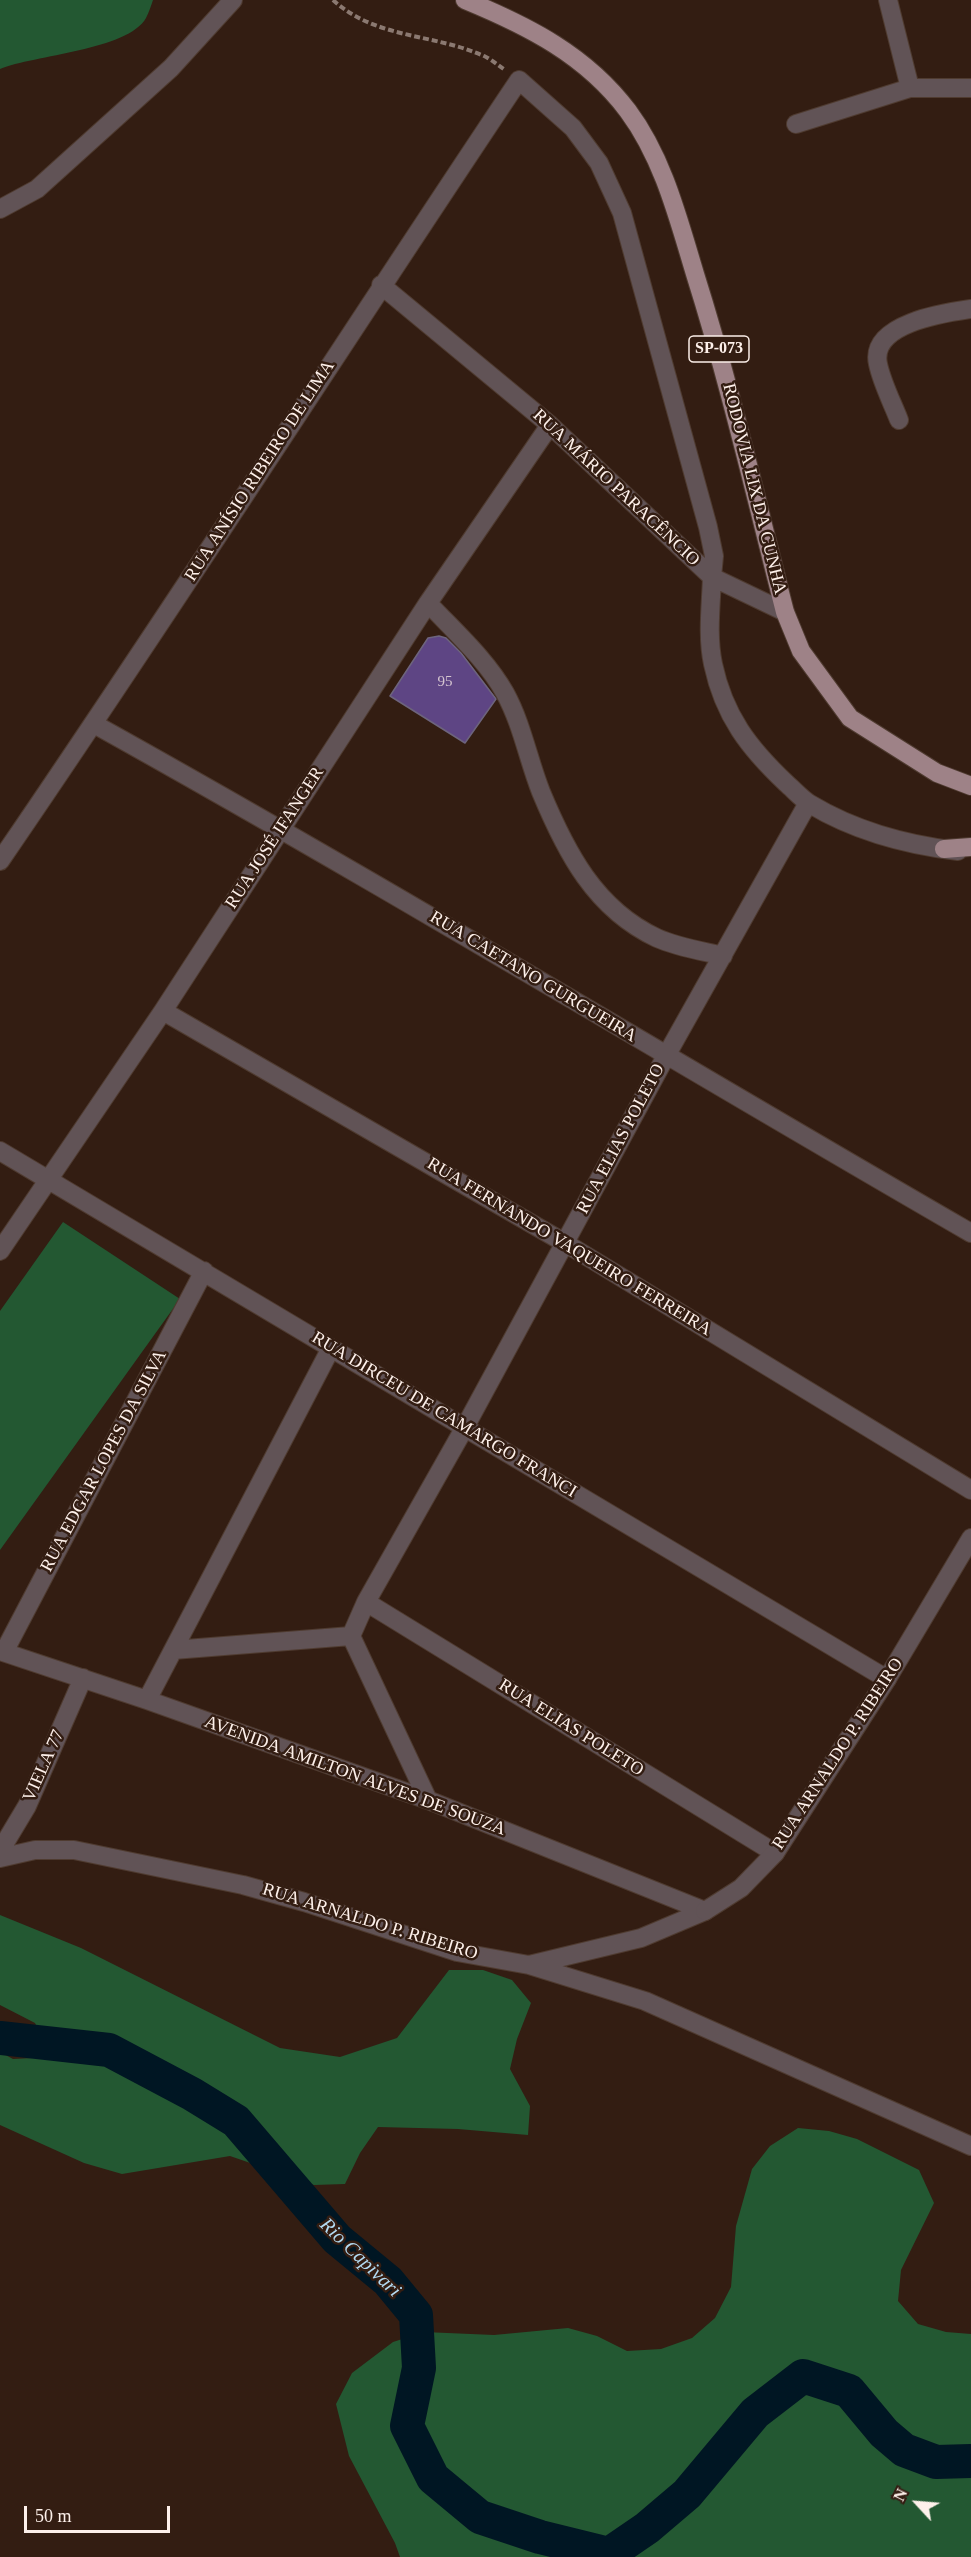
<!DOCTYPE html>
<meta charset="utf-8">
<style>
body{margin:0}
#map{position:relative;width:971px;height:2557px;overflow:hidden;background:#331d12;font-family:"Times New Roman",serif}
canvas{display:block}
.north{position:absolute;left:887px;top:2473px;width:60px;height:60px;-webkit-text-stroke:4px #331d12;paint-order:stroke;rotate:296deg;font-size:16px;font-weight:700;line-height:24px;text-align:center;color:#fdf0ea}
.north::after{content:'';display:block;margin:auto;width:21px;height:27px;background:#fdf0ea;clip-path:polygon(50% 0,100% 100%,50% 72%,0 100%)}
.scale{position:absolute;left:24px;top:2506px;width:146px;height:27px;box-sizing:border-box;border:3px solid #fdf0ea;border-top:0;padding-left:8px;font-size:18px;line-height:21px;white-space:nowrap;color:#fdf0ea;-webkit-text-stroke:4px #331d12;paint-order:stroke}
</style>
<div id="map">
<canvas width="971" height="2557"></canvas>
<div class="north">N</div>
<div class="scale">50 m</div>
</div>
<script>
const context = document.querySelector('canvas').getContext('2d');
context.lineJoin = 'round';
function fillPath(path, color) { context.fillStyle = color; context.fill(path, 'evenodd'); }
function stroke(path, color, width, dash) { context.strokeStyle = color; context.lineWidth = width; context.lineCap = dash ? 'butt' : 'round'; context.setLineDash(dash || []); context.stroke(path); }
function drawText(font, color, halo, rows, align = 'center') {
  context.font = font + ' "Times New Roman",serif'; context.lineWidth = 5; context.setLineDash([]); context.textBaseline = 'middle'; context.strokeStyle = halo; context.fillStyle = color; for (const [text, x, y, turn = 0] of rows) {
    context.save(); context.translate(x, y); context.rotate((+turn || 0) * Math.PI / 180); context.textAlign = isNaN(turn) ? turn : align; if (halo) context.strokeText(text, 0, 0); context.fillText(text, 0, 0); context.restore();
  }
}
const green = new Path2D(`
 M0,0h153c-2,6 -4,12 -7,18 -18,32 -112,37 -146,51z
 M63,1222l117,77 -180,251v-239z
 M0,1915l81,33 199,100 60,9 57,-19 52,-68h34l29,10 19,23 -14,36 -7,30 20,37 -2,29 -70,-6 -80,-2 -18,26 -15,31 -31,1 -84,-29 -108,18 -38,-11 -84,-38v-73l13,7 39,-2 -17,-34 -35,-18z
 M798,2128l31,3 28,8 62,31 15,33 -33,67 -3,31 20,23 28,8 25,2v223h-571l-5,-14 -46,-87 -13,-52 16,-31 41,-31 31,-10 70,3 74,-7 29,8 30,15 34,-2 31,-11 23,-20 16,-31 5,-61 16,-57 18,-23z`);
const river = new Path2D(`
 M0,2038l109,12 83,44 44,27 101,118 51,42 28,34 3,53 -12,58 26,52 47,39 60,20 69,17 38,-26 40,-34 68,-81 48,-37 46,15 35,42 20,17 32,12 35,-1`);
const building = new Path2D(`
 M439,636l7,2 15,15 35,46 -31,44 -75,-47 38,-58z`);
const path = new Path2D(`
 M333,0c44,40 102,33 153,57 6,3 13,9 19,13`);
const minor = new Path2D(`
 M888,0l22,88
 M796,124l114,-36h61
 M0,209l37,-20 134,-121 62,-68
 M381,285l169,140 162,152c-1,29 -5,59 1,87 11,52 36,84 73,119 8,7 16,16 24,21 45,27 97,41 148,47
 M899,420c-7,-18 -17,-37 -21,-56 -9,-40 65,-51 93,-55
 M428,603c26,28 58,56 77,90 17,31 23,66 36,99 25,60 54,117 116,146 20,9 45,13 66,18
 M94,724c295,164 584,340 877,509
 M0,861c177,-258 345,-521 519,-781l54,48 26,35 23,50 86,314 6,29 -2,21 73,35
 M163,1011l402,232 406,247
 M0,1151l887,528
 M0,1251l163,-240 265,-408 122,-178
 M366,1602l409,251
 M351,1636l15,-34 99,-175 201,-371 142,-253
 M351,1636l77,164
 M173,1650l178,-14
 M0,1651l147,49 281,100 277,111
 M4,1652l200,-381
 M147,1700l184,-352
 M0,1851l27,-45 56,-128
 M0,1858l35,-8h39l169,35 61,17 153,50 72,13 112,-27 64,-27
 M529,1965l116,36 326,145`);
const tertiary = new Path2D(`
 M705,1911l36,-23 34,-35 112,-174 84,-141`);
const primary = new Path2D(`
 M465,0c63,26 121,55 163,111 35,47 50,107 67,163 35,111 61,225 90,338l16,39 49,67 87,55 34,13
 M944,849l27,-2`);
const numberNames = [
 ["95",445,682]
];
const shields = [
 [719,349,60]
];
const shieldNames = [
 ["SP-073",719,349]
];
const streetNames = [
 ["RUA ANÍSIO RIBEIRO DE LIMA",260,471,-57],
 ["RUA MÁRIO PARACÊNCIO",616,488,43],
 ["RODOVIA LIX DA CUNHA",754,489,76],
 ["RUA JOSÉ IFANGER",275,838,-57],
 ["RUA CAETANO GURGUEIRA",533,977,31],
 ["RUA ELIAS POLETO",621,1139,-62],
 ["RUA FERNANDO VAQUEIRO FERREIRA",569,1247,31],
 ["RUA DIRCEU DE CAMARGO FRANCI",444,1415,31],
 ["RUA EDGAR LOPES DA SILVA",104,1461,-62],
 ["RUA ELIAS POLETO",571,1728,32],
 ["RUA ARNALDO P. RIBEIRO",838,1754,-57],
 ["VIELA 77",44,1766,-66],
 ["AVENIDA AMILTON ALVES DE SOUZA",355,1776,20],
 ["RUA ARNALDO P. RIBEIRO",370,1922,17]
];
const waterNames = [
 ["Rio Capivari",360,2258,44]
];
fillPath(green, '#235832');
stroke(river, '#001623', 34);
fillPath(building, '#5e4584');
stroke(building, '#6d647d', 1.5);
stroke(minor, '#4f3b30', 20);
stroke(tertiary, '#4f3b30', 20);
stroke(primary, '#4f3b30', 20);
stroke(path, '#8b7971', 4, [6, 3]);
stroke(minor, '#615356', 18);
stroke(tertiary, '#615356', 18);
stroke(primary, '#9e8287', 18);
drawText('15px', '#d5c5d0', null, numberNames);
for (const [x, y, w] of shields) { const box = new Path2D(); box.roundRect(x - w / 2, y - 13, w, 26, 4.5); context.fillStyle = '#331d12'; context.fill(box); stroke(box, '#fdf0ea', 1.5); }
drawText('bold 16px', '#fdf0ea', null, shieldNames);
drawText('18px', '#fdf0ea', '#331d12', streetNames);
drawText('italic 20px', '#b2daf2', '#331d12', waterNames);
</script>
